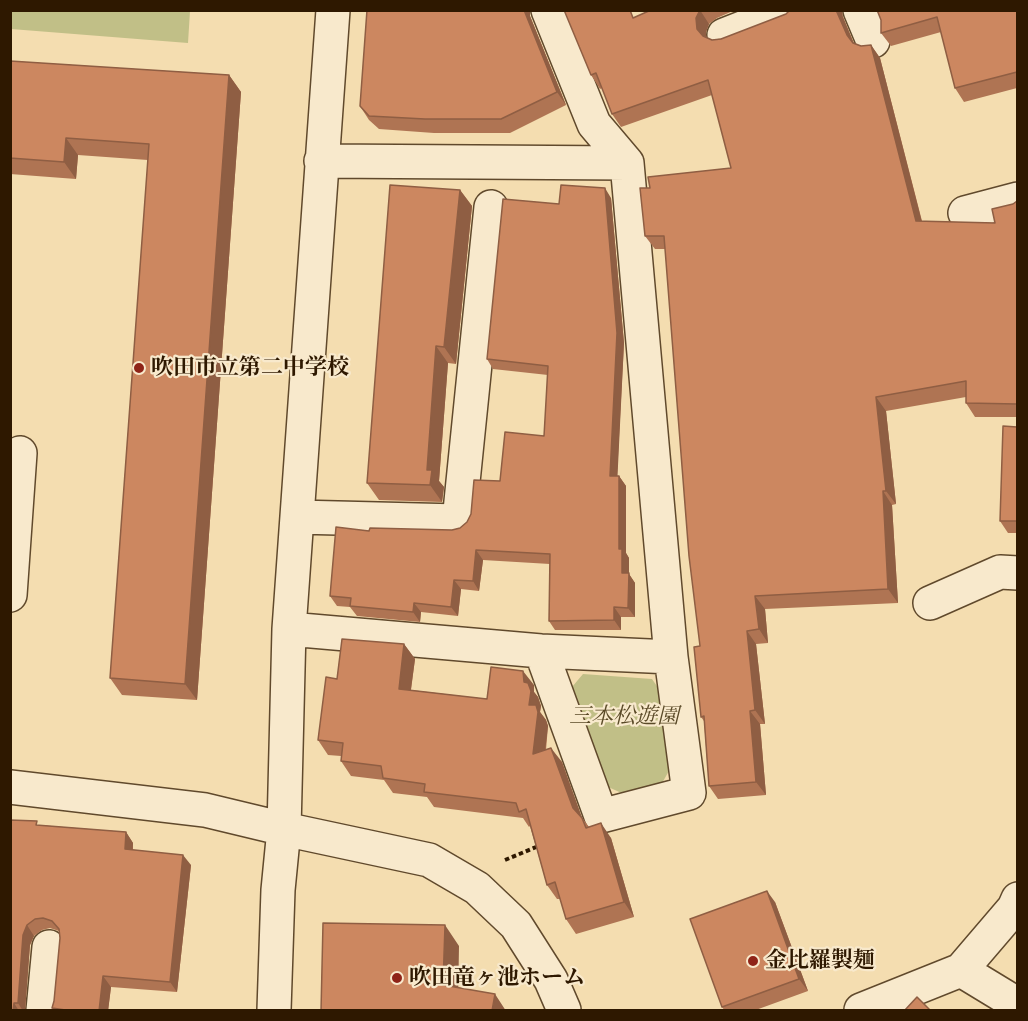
<!DOCTYPE html>
<meta charset="utf-8">
<style>
body{margin:0}
#map{position:relative;width:1028px;height:1021px;overflow:hidden;background:#f4ddb0;font-family:"Old Standard TT",serif}
canvas{display:block}
.frame{position:absolute;inset:0;border:12px solid #2e1800;pointer-events:none}
</style>
<div id="map">
<canvas width="1028" height="1021"></canvas>
<div class="frame"></div>
</div>
<script>
const context = document.querySelector('canvas').getContext('2d');
context.lineJoin = 'round';
function fillPath(path, color) { context.fillStyle = color; context.fill(path, 'evenodd'); }
function stroke(path, color, width, dash) { context.strokeStyle = color; context.lineWidth = width; context.lineCap = dash ? 'butt' : 'round'; context.setLineDash(dash || []); context.stroke(path); }
function drawText(font, color, halo, rows, align = 'center') {
  context.font = font + ' "Old Standard TT","Noto Serif JP",serif'; context.lineWidth = 4.5; context.setLineDash([]); context.textBaseline = 'middle'; context.strokeStyle = halo; context.fillStyle = color; for (const [text, x, y, turn = 0] of rows) {
    context.save(); context.translate(x, y); context.rotate((+turn || 0) * Math.PI / 180); context.textAlign = isNaN(turn) ? turn : align; if (halo) context.strokeText(text, 0, 0); context.fillText(text, 0, 0); context.restore();
  }
}
const green = new Path2D(`
 M10,11h180l-2,32 -177,-14z
 M583,674l69,5 11,16 7,74 -9,16 -35,10 -20,-9 -34,-99z`);
const path = new Path2D(`
 M505,860l36,-15`);
const minor = new Path2D(`
 M860,10l13,31
 M724,35l64,-25
 M321,161l306,2
 M965,213l53,-14
 M297,517l162,4 32,-314
 M10,595l10,-142
 M930,603l70,-31 18,1
 M289,629l252,22 130,6
 M541,651l60,165 88,-23 -18,-136 -44,-494 -33,-39 -46,-114
 M10,787l195,23 79,19 145,31 48,28 39,37 35,55 13,30
 M961,970l51,31 2,9
 M43,1010l6,-63
 M274,1010l4,-120 6,-61 5,-200 44,-619
 M861,1010l100,-40 53,-62 4,-9`);
const wall = new Path2D(`
 M651,10h84l-18,8 -8,6 -3,8v6l6,2 131,-23 11,26 7,3 10,-1 9,13 42,163 73,2 18,-19 4,-3v216h-42l-9,-14v-6l-80,14 10,93 -4,1 6,98 -133,6 3,34 -12,1 9,80h-5l6,71 -48,4 -9,-13 -5,-65 -3,-4 -1,-71 -34,-397h-11l-10,-13 5,-48 81,-20 -19,-73 -91,32 -9,-13 -10,-26 -2,1 -9,-14 44,-58z
 M1017,10v78l-53,14 -9,-14 -14,-56 -50,14 -10,-13v-13z
 M530,16l36,89 -56,28h-76l-55,-4 -10,-9 -9,-14z
 M10,61l219,14 12,17 -44,608 -75,-5 -12,-17 38,-518 -70,-5 -2,24 -66,-5z
 M460,190l12,16 -16,158 -8,-1 -9,118 5,6 -2,15 -63,-2 -12,-17z
 M611,198l13,145 -7,133h2l7,10v67l3,5v16l6,9v34h-14v13h-66l-6,-9 1,-57 -67,-4 -4,31 -18,-2 -3,27 -37,-4 -1,10 -63,-6 -7,-9 -13,-1 -7,-10 39,-65 83,-1 8,-2 7,-6 33,-41 44,-45 4,-61 -55,-6 -6,-10 72,-155z
 M1017,427v106h-9l-8,-12z
 M404,644l11,15 -4,31 76,9 47,-14v7l4,5 3,9 -1,6 6,8 2,6 -2,24 16,12 19,54 8,11 22,11 23,79 -58,17 -10,-15 -6,-20h-3l-10,-14 -17,-59 -1,1 -6,-9 -89,-11 -7,-10 -34,-4 -9,-13 -33,-4 -10,-15v-5l-13,-1 -10,-15 19,-61z
 M39,825l87,7 7,11v7l58,15 -14,127 -66,-5 -3,24h-54l-2,-3 2,-7 6,-63 -1,-7 -9,-3 -8,2 -8,6 -4,9 -5,66h-15z
 M775,902l33,89 -55,20h-28l-3,-4z`);
const shadedWall = new Path2D(`
 M524,10h6v6l36,89 -9,-13z
 M700,10l9,14 -3,8 1,10 -10,-13 -1,-11z
 M836,10h6l1,7 13,32 -9,-14z
 M871,45l9,13 45,176 -9,-13z
 M229,75l12,17 -44,608 -12,-16z
 M66,138l12,17 -2,24 -12,-17z
 M605,188l6,10 13,145 -7,143 -7,-10z
 M460,190l12,16 -16,158 -12,-17z
 M436,346l12,17 -9,118 5,6 -2,15 -12,-17 -3,-15z
 M876,397l10,14 10,93 -10,-13z
 M619,476l7,10v67l3,5v16l6,9v34l-7,-9 -6,-35 -3,-24z
 M883,491l9,14 6,98 -10,-14z
 M476,550l7,10 -4,31 -6,-10z
 M454,580l7,9 -3,27 -7,-9z
 M755,596l10,13 3,34 -9,-14z
 M414,603l7,9 -1,10 -7,-10z
 M614,607l7,10v13l-7,-10z
 M747,631l9,13 9,80 -10,-14z
 M404,644l11,15 -6,44 -10,-14z
 M523,671l11,14v7l4,5 3,9 -1,6 6,8 2,6 -5,43 -10,-15 -4,-49 -5,-23z
 M750,711l10,13 6,71 -10,-13z
 M551,748l11,14 22,61 -11,-15z
 M601,823l10,15 23,79 -10,-15z
 M126,832l7,11 -1,17 -7,-11z
 M183,855l8,10 -14,127 -7,-10z
 M767,891l8,11 33,89 -9,-12z
 M27,925l7,11 -4,9 -5,66h-2l-5,-8 5,-68z
 M445,925l14,21 -1,59 -15,-20z
 M103,976l8,11 -3,24h-9z
 M495,994l11,17h-14z
 M14,1003l5,8h-6z`);
const building = new Path2D(`
 M367,10h157l33,82 -56,27h-76l-56,-3 -9,-10z
 M564,10h66l3,8 18,-8h49l-4,8 1,11 6,7 9,4 9,-1 65,-25 4,-4h46l11,25 6,8 8,3 10,-1 45,176 79,2 -3,-14 21,-5 4,-3v203l-51,-1v-22l-90,16 10,94h-3l5,98 -133,7 4,33 -12,2 8,79 -5,1 6,71 -47,4 -5,-70 -3,1 -7,-70 6,-1 -11,-90 -25,-320h-19l-5,-48h10l-2,-11 83,-9 -23,-88 -96,34 -16,-41 -5,2z
 M877,10h140v62l-62,16 -18,-71 -56,16v-13z
 M10,61l219,14 -44,609 -75,-6 39,-534 -83,-6 -2,24 -54,-4z
 M390,185l70,5 -16,157 -8,-1 -9,124h5l-2,15 -63,-2z
 M561,185l44,3 12,145 -7,143h9v73h3v24h7l-1,35 -14,-1v13l-65,1 1,-67 -74,-4 -3,31 -19,-1 -3,27 -37,-4 -1,9 -63,-6 1,-8 -21,-2 6,-69 33,4 1,-3 82,2 8,-2 7,-6 4,-8 3,-34 26,1 5,-49 39,4 4,-70 -61,-7 16,-160 56,5z
 M1003,426l14,1v94h-17z
 M342,639l62,5 -5,45 88,10 4,-32 32,4 1,11 4,1 3,8 -2,14h7l2,7 -5,42 18,-6 22,60 9,10 4,10 15,-5 23,79 -58,17 -11,-37 -8,3 -21,-76 -7,3 -3,-9 -92,-11 1,-8 -42,-6 -2,-12 -40,-5 2,-18 -25,-3 8,-63 11,2z
 M10,820l27,1 -1,4 90,7 -1,17 58,6 -13,127 -67,-6 -4,35h-27l-20,-3 2,-7 6,-63 -1,-9 -7,-8 -9,-3 -8,1 -8,6 -4,10 -5,68h-4l-1,8h-3z
 M767,891l32,88 -77,28 -32,-88z
 M323,923l122,2 -2,60 52,9 -3,17h-171z
 M917,997l14,14h-27z`);
const markers = [
 [139,368,6,"#8f2418"],
 [753,961,6,"#8f2418"],
 [397,978,6,"#8f2418"]
];
const poiNames = [
 ["吹田市立第二中学校",151,368],
 ["金比羅製麺",765,961],
 ["吹田竜ヶ池ホーム",409,978]
];
const parkNames = [
 ["三本松遊園",624,717]
];
fillPath(green, '#c1bf87');
stroke(minor, '#60492c', 36);
stroke(path, '#2e1800', 4, [4.5, 3]);
stroke(minor, '#f8e9cc', 33);
fillPath(wall, '#af7453');
fillPath(shadedWall, '#8f5e43');
fillPath(building, '#cc8760');
stroke(building, '#8f5e43', 1.5);
for (const [x, y, r, color] of markers) { const dot = new Path2D(); dot.arc(x, y, r, 0, 2 * Math.PI); context.fillStyle = color; context.fill(dot); stroke(dot, '#f8e9cc', 2); }
drawText('bold 22px', '#2e1800', '#f8e9cc', poiNames, 'left');
drawText('italic 22px', '#5a4a28', '#f8e9cc', parkNames);
</script>
